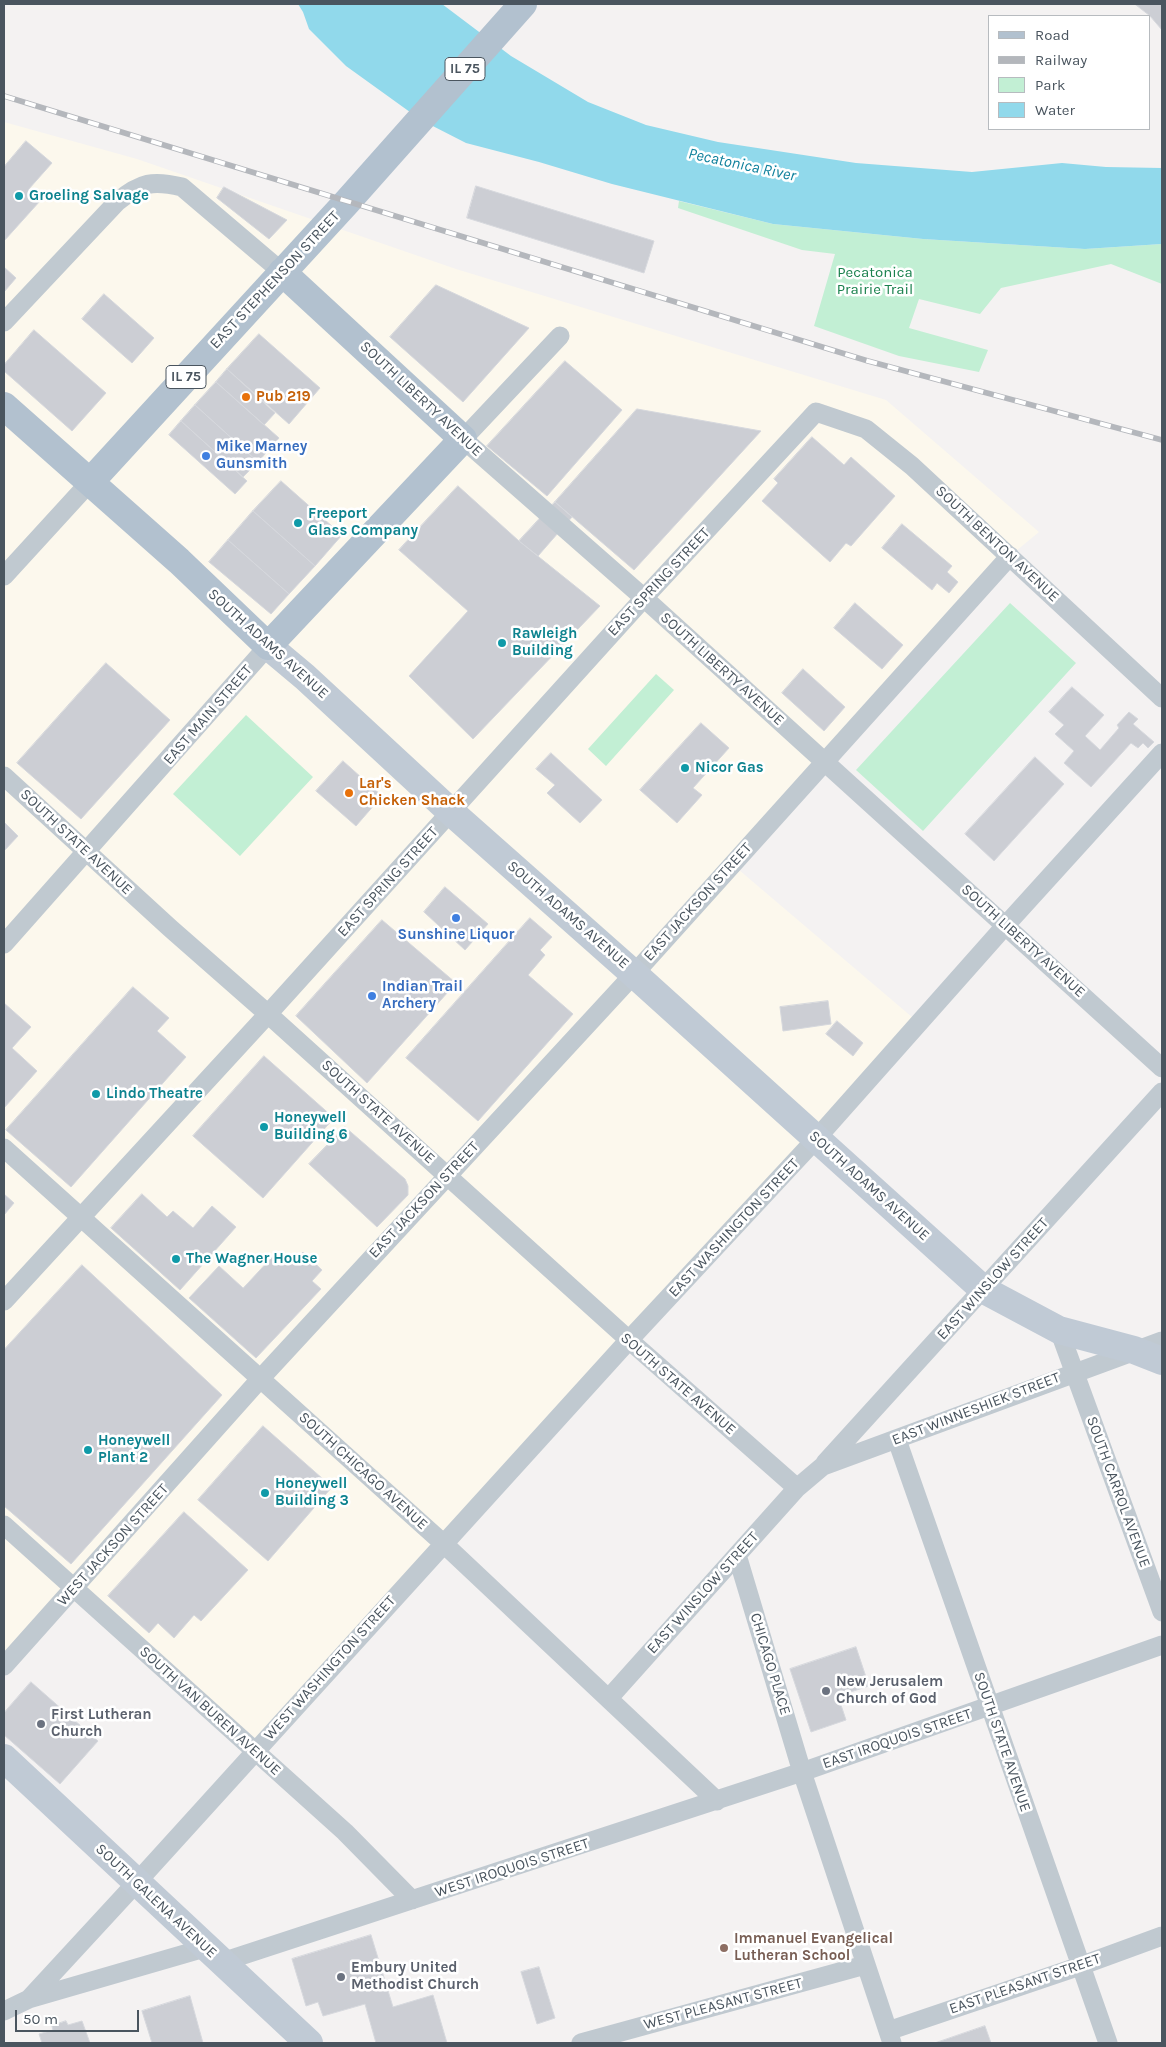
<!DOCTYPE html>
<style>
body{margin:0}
#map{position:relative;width:1166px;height:2047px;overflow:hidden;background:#f4f2f2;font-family:Karla,sans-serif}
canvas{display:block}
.frame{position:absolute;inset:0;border:5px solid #4a555f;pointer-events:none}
.legend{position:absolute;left:988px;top:15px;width:162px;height:115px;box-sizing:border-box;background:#fff;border:1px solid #b7bbbf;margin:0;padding:6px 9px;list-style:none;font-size:15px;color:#4a555f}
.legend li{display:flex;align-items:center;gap:10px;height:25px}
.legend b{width:25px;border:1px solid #b7bbbf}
.scale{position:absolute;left:15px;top:2010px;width:124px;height:22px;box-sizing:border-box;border:2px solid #4a555f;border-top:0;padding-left:6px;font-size:15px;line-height:18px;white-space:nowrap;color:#4a555f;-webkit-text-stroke:4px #fff;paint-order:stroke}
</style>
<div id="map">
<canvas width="1166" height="2047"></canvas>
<div class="frame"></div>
<ul class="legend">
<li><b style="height:6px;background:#b2c1cf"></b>Road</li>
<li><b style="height:6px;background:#b4b7bc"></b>Railway</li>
<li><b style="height:14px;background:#c2efd4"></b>Park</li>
<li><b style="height:14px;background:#91d9eb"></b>Water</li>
</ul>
<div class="scale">50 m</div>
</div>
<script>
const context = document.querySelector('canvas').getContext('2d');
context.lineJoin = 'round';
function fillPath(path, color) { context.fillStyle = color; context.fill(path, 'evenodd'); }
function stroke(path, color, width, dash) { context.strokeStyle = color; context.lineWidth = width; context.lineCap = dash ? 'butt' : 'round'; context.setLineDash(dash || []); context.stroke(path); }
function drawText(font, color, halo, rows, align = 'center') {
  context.font = font + ' Karla,sans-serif'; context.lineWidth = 5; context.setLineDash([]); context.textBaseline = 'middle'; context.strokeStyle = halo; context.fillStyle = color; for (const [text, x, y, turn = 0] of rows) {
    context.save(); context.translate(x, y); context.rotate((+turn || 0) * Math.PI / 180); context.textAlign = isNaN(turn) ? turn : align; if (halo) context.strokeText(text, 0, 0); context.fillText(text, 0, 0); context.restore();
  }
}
const commercial = new Path2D(`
 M4,122l133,37 319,110 430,131 153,132 -29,24 -278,308 187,159 -664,728 -180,-162 -71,77z`);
const green = new Path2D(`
 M679,201l94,23 150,15 162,10 77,-5v40l-51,-20 -110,24 -21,26 -61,-15 -10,29 79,22 -9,22 -80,-16 -85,-30 21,-72 -33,-4 -124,-42z
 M1010,603l66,60 -153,168 -67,-61z
 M656,674l18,16 -68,76 -18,-17z
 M246,715l67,62 -73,79 -67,-62z`);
const water = new Path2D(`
 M298,4h144l69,52 77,46 58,23 72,17 138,21 116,9 90,-9 44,4 56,1v76l-77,5 -162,-10 -150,-15 -161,-40 -73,-22 -73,-19 -45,-23 -75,-54 -37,-37 -6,-17z`);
const building = new Path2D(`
 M1135,4h27v26l-12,-14z
 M26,141l26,22 -24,27 12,11 -36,40v-74z
 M476,186l178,55 -10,32 -177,-55z
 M224,187l63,33 -18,19 -52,-41z
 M4,267l12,11 -12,14z
 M436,285l93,43 -66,74 -73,-65z
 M104,294l50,44 -22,25 -50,-44z
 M34,330l72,63 -34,38 -68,-60v-6z
 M259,334l61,54 -31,36 -62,-55z
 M565,361l57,49 -75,86 -60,-50z
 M227,369l48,44 -11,12 -48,-43z
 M216,382l63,56 -21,24 -63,-57z
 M195,405l63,57 -15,15 -62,-56z
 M637,409l124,22 -127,139 -79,-68z
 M181,421l66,60 -12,13 -66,-59z
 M812,437l32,28 7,-8 44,39 -44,50 -5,-3 -16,19 -68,-61 16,-18 -4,-4z
 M281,481l61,54 -27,31 -62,-55z
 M458,486l61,55 81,65 -127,133 -64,-63 59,-65 -69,-61z
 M555,502l17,15 -34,39 -19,-15z
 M253,511l62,55 -26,28 -61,-54z
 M902,524l50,42 -5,6 11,10 -9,11 -12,-10 -5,7 -50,-42z
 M228,540l61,54 -18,20 -62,-52z
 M855,603l48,42 -21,24 -48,-41z
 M106,663l64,57 -89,99 -64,-56z
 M803,669l42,38 -21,24 -42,-38z
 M1072,687l32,28 -19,21 15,14 19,-22 -2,-3 12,-13 9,7 -5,5 21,18 -6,6 -5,-5 -5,5 -7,-5 -40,44 -27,-24 10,-12 -19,-17 9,-9 -15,-13z
 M701,723l28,25 -36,40 9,7 -25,28 -37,-33z
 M551,753l51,47 -22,23 -33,-30 8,-8 -19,-16z
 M1035,757l29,27 -70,77 -29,-27z
 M343,761l39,35 -26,30 -40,-35z
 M4,822l14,14 -14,15z
 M445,887l43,37 -23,26 -41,-38z
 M530,918l22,19 -12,13 5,5 -17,20 45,39 -95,107 -72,-63z
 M382,920l74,63 -89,100 -71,-67z
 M133,987l36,31 -12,13 29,26 -115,130 -65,-57z
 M828,1001l3,23 -48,7 -3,-24z
 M4,1003l27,24 -19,21 25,23 -33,37z
 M837,1021l26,22 -10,13 -27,-22z
 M264,1056l70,62 -71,80 -70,-62z
 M345,1127l60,52 3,7v9l-31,32 -68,-63z
 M4,1194l10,9 -10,12z
 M142,1194l25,23 6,-6 20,17 19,-22 24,21 -56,63 -69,-62z
 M277,1252l13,13 13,-13 19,18 -10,11 9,8 -65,69 -67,-60 30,-32 24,22z
 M82,1265l140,130 -151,169 -67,-58v-156z
 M263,1426l69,61 -64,74 -70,-61z
 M184,1512l64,58 -47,51 -7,-6 -20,23 -16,-15 -9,10 -41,-37z
 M856,1647l13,39 -31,10 8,24 -35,12 -21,-63z
 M31,1682l67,59 -38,43 -56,-49v-22z
 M371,1935l22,72 40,-12 14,48h-71l-11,-39 -42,12 -5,-14 -12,4 -14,-47z
 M539,1967l16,51 -18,6 -16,-52z
 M190,1996l13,47h-51l-10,-32z
 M66,2021l2,4 14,-4 8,22h-48l-3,-9 14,-4 -1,-4z
 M985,2026l6,17h-56z`);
const street = new Path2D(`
 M4,322l113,-120c24,-20 36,-22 65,-15l100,85
 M560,336l-97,103 181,159 518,470
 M4,576l86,-94
 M4,776l166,152 98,86 361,326 168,148
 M4,944l264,-298
 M4,1148l440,396 273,257
 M4,1301l264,-287 376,-416 172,-186 50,17 46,37 250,232
 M1059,1330l103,282
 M897,1440l211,603
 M825,1463l337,-371
 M4,1525l341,307 67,68
 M737,1555l65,217 90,271
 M4,1666l257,-288 373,-404 376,-418
 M609,1698l188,-210 26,-22 339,-125
 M222,1962l580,-190 360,-127
 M29,1999l176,-51
 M4,2011l25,-12 108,-117 492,-542 187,-201 189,-213 157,-173
 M888,2031l192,-65 82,-30
 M581,2043l284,-78`);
const secondary = new Path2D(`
 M268,646l37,31 146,135 183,162 350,316 75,40 75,20 28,11
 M4,1758l305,285`);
const primary = new Path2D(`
 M4,406l175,155 89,85 195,-207 -181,-167
 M90,482l257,-280 176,-198`);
const rail = new Path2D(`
 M4,96l864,265 294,79`);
const markers = [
 [19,196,5,"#0f9aa8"],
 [246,397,5,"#e8710a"],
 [206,456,5,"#3f7fe0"],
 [298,523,5,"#0f9aa8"],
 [502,643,5,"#0f9aa8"],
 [685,768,5,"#0f9aa8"],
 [349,793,5,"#e8710a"],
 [456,918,5,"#3f7fe0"],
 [372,996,5,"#3f7fe0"],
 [96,1094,5,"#0f9aa8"],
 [264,1127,5,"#0f9aa8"],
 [176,1259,5,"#0f9aa8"],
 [88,1450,5,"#0f9aa8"],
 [265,1493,5,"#0f9aa8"],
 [826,1691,5,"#6b7280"],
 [41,1724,5,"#6b7280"],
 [724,1948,5,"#8d6e63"],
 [341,1977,5,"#6b7280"]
];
const shields = [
 [465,69,40],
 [186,377,40]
];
const shieldNames = [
 ["IL 75",465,69],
 ["IL 75",186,377]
];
const cultureNames = [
 ["Groeling Salvage",29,196],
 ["Freeport",308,514],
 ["Glass Company",308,531],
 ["Rawleigh",512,634],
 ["Building",512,651],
 ["Nicor Gas",695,768],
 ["Lindo Theatre",106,1094],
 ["Honeywell",274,1118],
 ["Building 6",274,1135],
 ["The Wagner House",186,1259],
 ["Honeywell",98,1441],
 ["Plant 2",98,1458],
 ["Honeywell",275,1484],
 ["Building 3",275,1501]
];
const parkNames = [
 ["Pecatonica",875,273],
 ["Prairie Trail",875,290]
];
const streetNames = [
 ["EAST STEPHENSON STREET",275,280,-47],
 ["SOUTH LIBERTY AVENUE",421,399,43],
 ["SOUTH BENTON AVENUE",997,544,43],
 ["EAST SPRING STREET",659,582,-47],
 ["SOUTH ADAMS AVENUE",268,644,42],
 ["SOUTH LIBERTY AVENUE",722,669,42],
 ["EAST MAIN STREET",208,715,-49],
 ["SOUTH STATE AVENUE",76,842,43],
 ["EAST SPRING STREET",388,882,-48],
 ["EAST JACKSON STREET",698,902,-48],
 ["SOUTH ADAMS AVENUE",568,915,41],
 ["SOUTH LIBERTY AVENUE",1023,941,42],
 ["SOUTH STATE AVENUE",378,1112,42],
 ["SOUTH ADAMS AVENUE",869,1186,42],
 ["EAST JACKSON STREET",424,1200,-47],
 ["EAST WASHINGTON STREET",734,1228,-47],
 ["EAST WINSLOW STREET",993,1279,-48],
 ["SOUTH STATE AVENUE",678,1384,41],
 ["EAST WINNESHIEK STREET",976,1409,-21],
 ["SOUTH CHICAGO AVENUE",363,1471,42],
 ["SOUTH CARROL AVENUE",1118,1492,70],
 ["WEST JACKSON STREET",113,1545,-48],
 ["EAST WINSLOW STREET",703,1593,-48],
 ["CHICAGO PLACE",770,1664,73],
 ["WEST WASHINGTON STREET",330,1668,-48],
 ["SOUTH VAN BUREN AVENUE",210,1711,42],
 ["EAST IROQUOIS STREET",897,1739,-19],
 ["SOUTH STATE AVENUE",1002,1742,71],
 ["WEST IROQUOIS STREET",512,1868,-18],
 ["SOUTH GALENA AVENUE",156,1901,43],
 ["EAST PLEASANT STREET",1025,1984,-19],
 ["WEST PLEASANT STREET",723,2004,-15]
];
const foodNames = [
 ["Pub 219",256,397],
 ["Lar's",359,784],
 ["Chicken Shack",359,801]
];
const shopNames = [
 ["Mike Marney",216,447],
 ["Gunsmith",216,464],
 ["Sunshine Liquor",456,935,"center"],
 ["Indian Trail",382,987],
 ["Archery",382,1004]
];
const worshipNames = [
 ["New Jerusalem",836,1682],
 ["Church of God",836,1699],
 ["First Lutheran",51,1715],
 ["Church",51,1732],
 ["Embury United",351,1968],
 ["Methodist Church",351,1985]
];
const educationNames = [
 ["Immanuel Evangelical",734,1939],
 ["Lutheran School",734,1956]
];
const waterNames = [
 ["Pecatonica River",742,165,12]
];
fillPath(commercial, '#fcf8ed');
fillPath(green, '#c2efd4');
fillPath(water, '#91d9eb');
fillPath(building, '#ccced4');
stroke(building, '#d6d8dd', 1);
stroke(street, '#c0c9d0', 19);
stroke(secondary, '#c0cad5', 28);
stroke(primary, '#b2c1cf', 28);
stroke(rail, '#b4b7bc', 5.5);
stroke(rail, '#fff', 4, [11]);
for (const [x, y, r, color] of markers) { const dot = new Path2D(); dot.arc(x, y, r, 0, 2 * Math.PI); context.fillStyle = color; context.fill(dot); stroke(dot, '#fff', 2); }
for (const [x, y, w] of shields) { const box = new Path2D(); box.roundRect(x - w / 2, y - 11.5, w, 23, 4); context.fillStyle = '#fff'; context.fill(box); stroke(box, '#4a555f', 1); }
drawText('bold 14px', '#4a555f', null, shieldNames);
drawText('bold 15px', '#0d838f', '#fff', cultureNames, 'left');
drawText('15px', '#1a814d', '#fff', parkNames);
drawText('15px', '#4a555f', '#fff', streetNames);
drawText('bold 15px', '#c56008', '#fff', foodNames, 'left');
drawText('bold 15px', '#366cbe', '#fff', shopNames, 'left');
drawText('bold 15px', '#5b616d', '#fff', worshipNames, 'left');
drawText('bold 15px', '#785e54', '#fff', educationNames, 'left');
drawText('italic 16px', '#0f809c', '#fff', waterNames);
</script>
